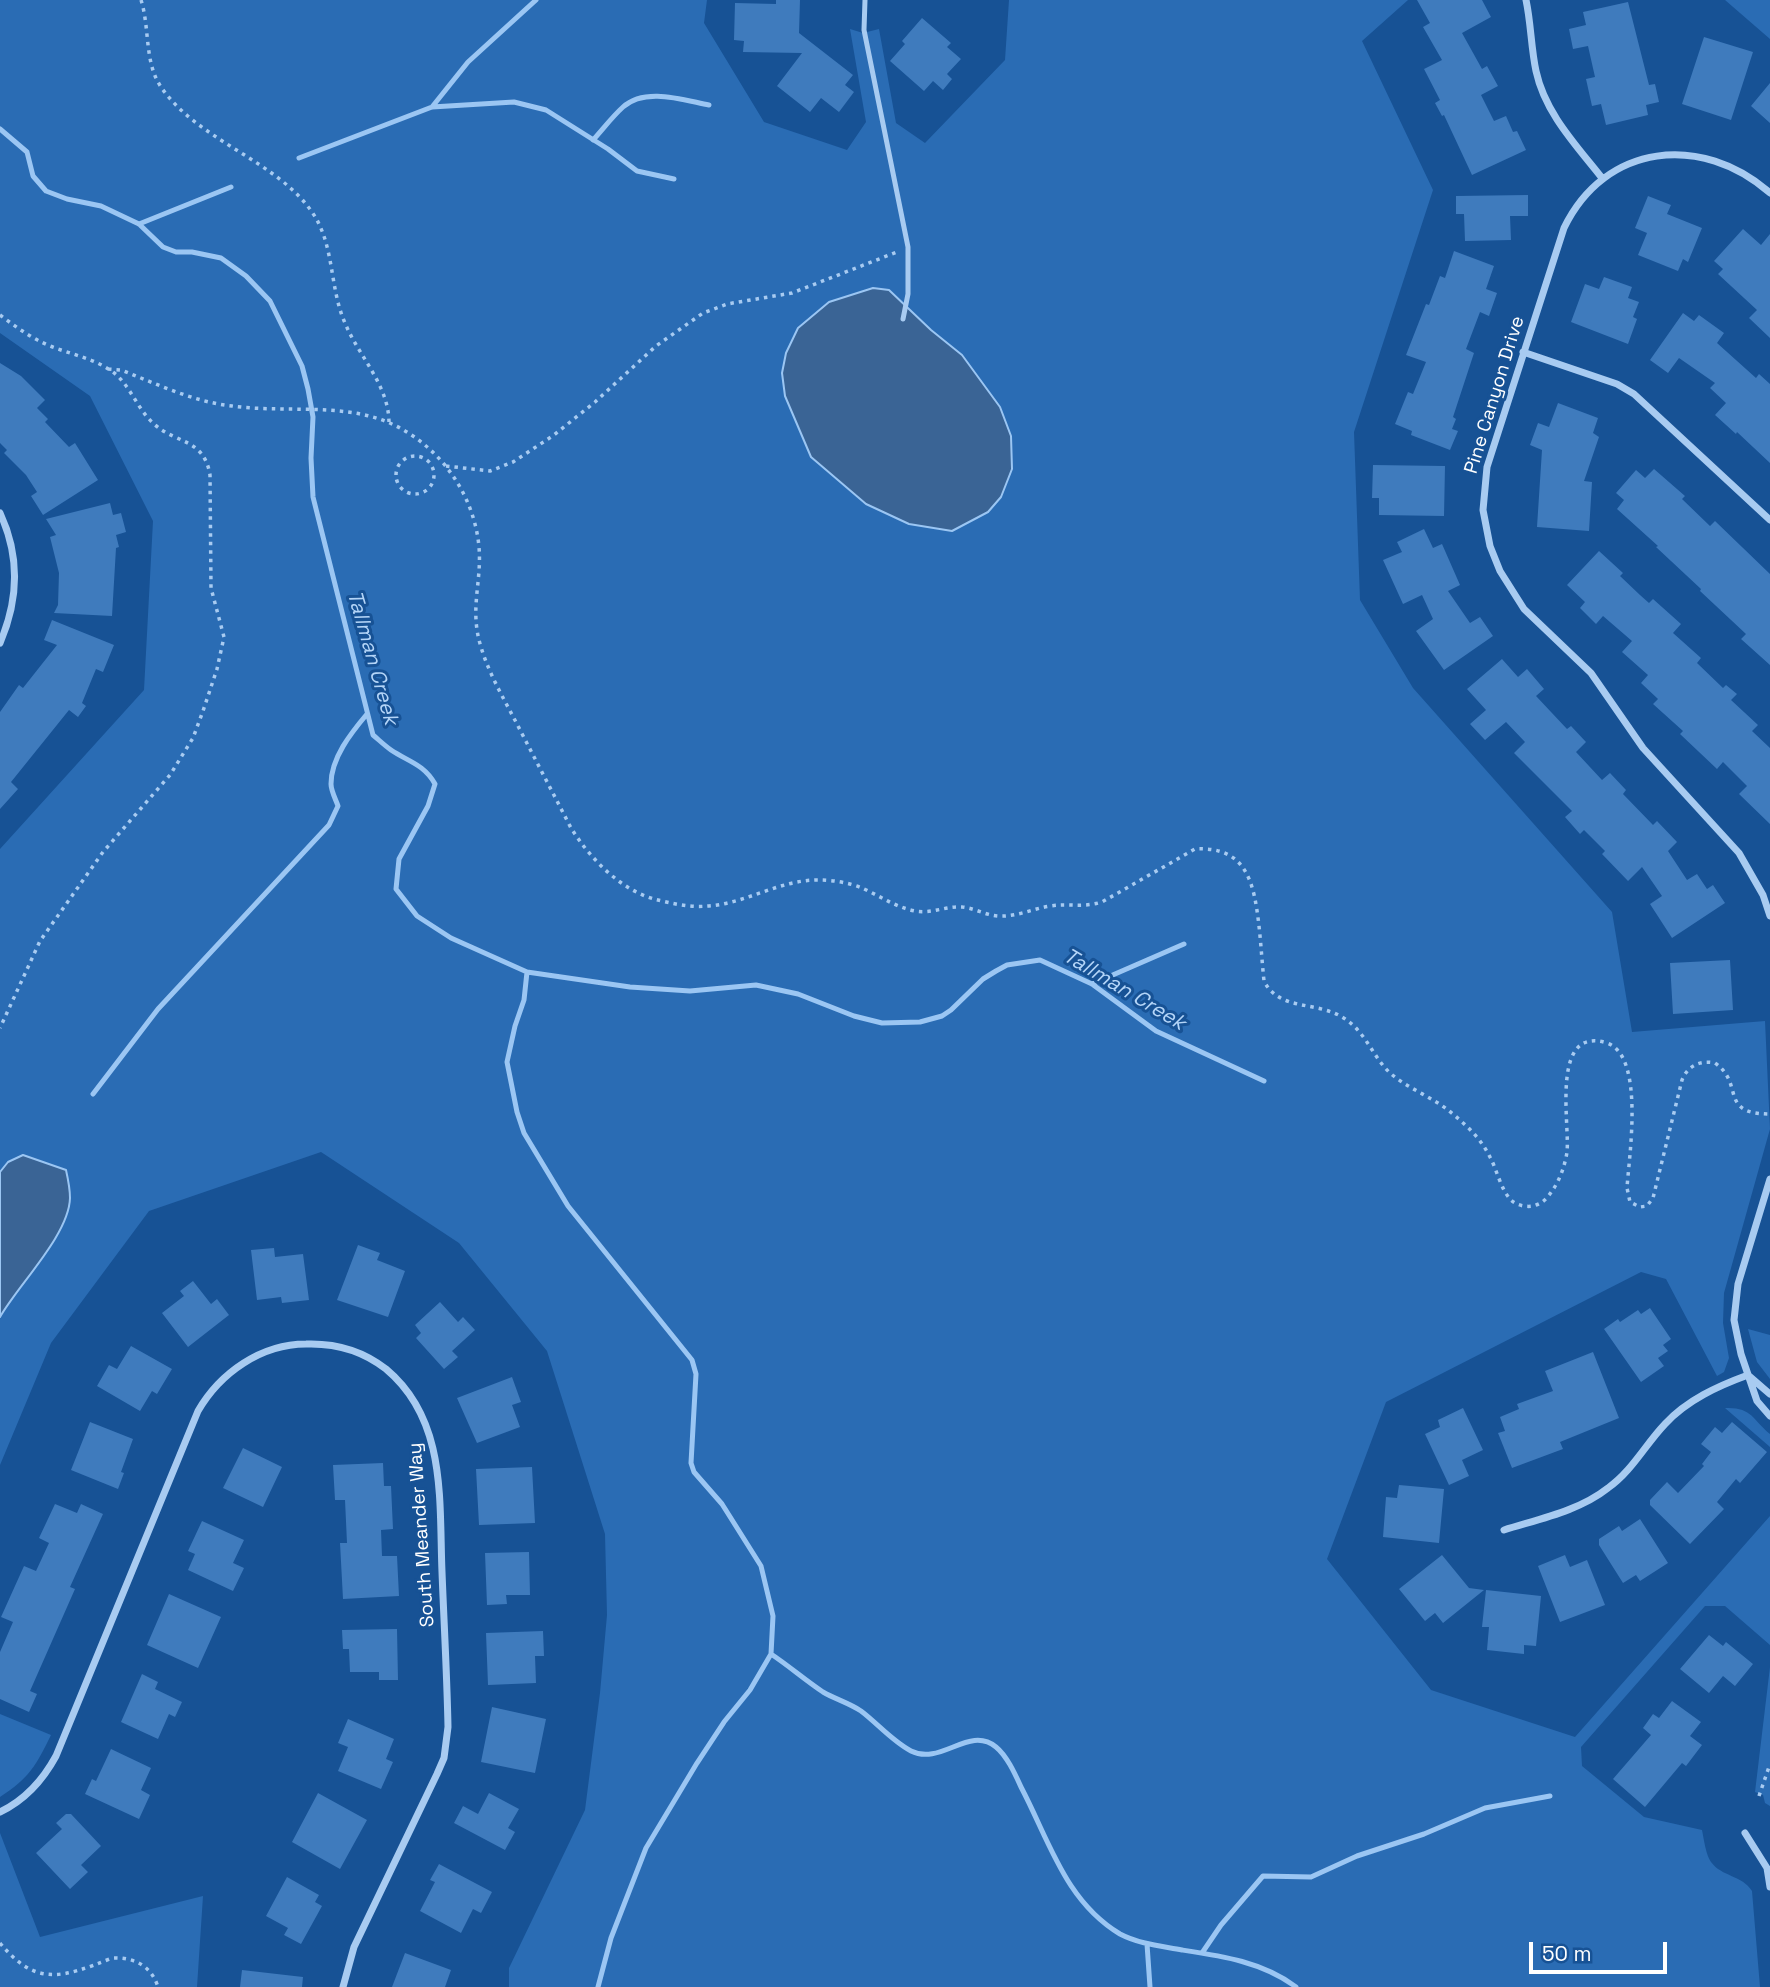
<!DOCTYPE html>
<style>
body{margin:0}
#map{position:relative;width:1770px;height:1987px;overflow:hidden;background:#175295;font-family:"Space Grotesk",sans-serif}
canvas{display:block}
.scale{position:absolute;left:1529px;top:1942px;width:138px;height:32px;box-sizing:border-box;border:4px solid #fff;border-top:0;padding-left:9px;font-size:21px;line-height:24px;white-space:nowrap;color:#fff;-webkit-text-stroke:5px #175295;paint-order:stroke}
</style>
<div id="map">
<canvas width="1770" height="1987"></canvas>
<div class="scale">50 m</div>
</div>
<script>
const context = document.querySelector('canvas').getContext('2d');
context.lineJoin = 'round';
function fillPath(path, color) { context.fillStyle = color; context.fill(path, 'evenodd'); }
function stroke(path, color, width, dash) { context.strokeStyle = color; context.lineWidth = width; context.lineCap = dash ? 'butt' : 'round'; context.setLineDash(dash || []); context.stroke(path); }
function drawText(font, color, halo, rows, align = 'center') {
  context.font = font + ' "Space Grotesk",sans-serif'; context.lineWidth = 6; context.setLineDash([]); context.textBaseline = 'middle'; context.strokeStyle = halo; context.fillStyle = color; for (const [text, x, y, turn = 0] of rows) {
    context.save(); context.translate(x, y); context.rotate((+turn || 0) * Math.PI / 180); context.textAlign = isNaN(turn) ? turn : align; if (halo) context.strokeText(text, 0, 0); context.fillText(text, 0, 0); context.restore();
  }
}
const green = new Path2D(`
 M0,0h707l-3,23 60,99 83,28 19,-28 -16,-93 13,4 16,-4 17,94 29,20 80,-83 4,-60h399l-46,41 71,149 -79,242 6,168 53,88 199,224 20,120 133,-11 5,108 -46,164 -1,30 6,35 -5,14 -7,4 -51,-97 -25,-7 -255,130 -59,157 104,131 144,47 195,-221v129l-45,-39h-20l-124,141 1,19 62,51 58,13c2,10 4,25 9,32 11,15 31,13 41,29l8,96h-1251v-19l76,-158 15,-117 7,-78 -2,-81 -58,-183 -88,-108 -138,-91 -172,59 -98,132 -51,122v-616l144,-159 9,-169 -63,-125 -90,-63z
 M1725,0h45v39z
 M1748,1329l22,6v44l-13,-17z
 M1725,1408c27,-1 27,11 45,26v13z
 M1770,1667v139l-5,-3 -2,-8 -8,-3z
 M0,1714l51,21c-15,31 -22,43 -51,62z
 M0,1833l40,104 163,-41 -6,91h-197z`);
const water = new Path2D(`
 M873,288l16,2 42,40 31,25 38,52 11,29 1,33 -11,28 -13,15 -36,19 -43,-7 -43,-20 -55,-47 -26,-61 -3,-23 4,-20 12,-25 31,-26z
 M23,1155l43,15c2,9 4,19 4,28 -1,37 -52,87 -70,119v-145l8,-10z`);
const stream = new Path2D(`
 M432,107l36,-45 68,-62
 M0,129l27,23 6,24 13,15 21,8 34,7 38,18 24,23 13,5h16l29,6 25,18 24,25 32,65 6,23 5,28 -2,41 2,39 60,238c6,5 11,10 18,15 16,11 33,14 44,34l-7,22 -29,53 -3,30 21,27 34,22 76,34 103,15 60,4 66,-6 42,9 56,22 28,7 38,-1 22,-6 9,-6 32,-31 13,-8 11,-6 33,-5 52,24 64,47 108,50
 M593,140c10,-11 19,-23 30,-33 22,-20 60,-7 86,-2
 M299,158l133,-51 82,-5 32,8 62,39 29,22 37,8
 M139,224l92,-37
 M527,972l-3,28 -9,26 -8,36 10,50 7,21 44,73 124,154 4,14 -5,89 3,9 28,32 39,62 12,50 -2,38c18,12 34,26 52,38 12,7 26,11 38,19 16,12 31,30 50,40 30,15 58,-26 85,-4 11,9 19,27 25,40 28,53 44,114 99,147 19,10 41,12 62,16 40,6 81,12 114,37
 M1092,984l92,-40
 M93,1094l65,-85 171,-184 9,-19c-2,-6 -7,-15 -7,-22 0,-26 20,-51 36,-70
 M1147,1944l3,43
 M1202,1953l19,-28 42,-49 48,1 46,-21 67,-22 61,-26 65,-12
 M598,1987l13,-49 35,-90 51,-85 27,-41 26,-32 21,-36`);
const building = new Path2D(`
 M776,0h24l-1,33 54,42 -8,10 9,7 -15,20 -18,-14 -11,14 -33,-26 25,-33 -59,-1 1,-11 -10,-1 1,-37 41,1z
 M1417,0h65l9,17 -29,16 20,36 5,-3 11,20 -17,9 13,26 12,-5 7,16 4,-1 9,19 -54,25 -28,-60 -2,1 -7,-13 5,-3 -16,-31 18,-9 -19,-33 7,-4z
 M1628,2l21,83 6,-1 4,18 -13,3 2,10 -42,10 -5,-21 -9,2 -6,-27 9,-2 -7,-31 -15,3 -4,-20 17,-4 -3,-13z
 M922,18l29,25 -4,4 14,12 -14,15 5,5 -9,11 -10,-9 -9,10 -34,-30 15,-17 -3,-3z
 M1704,37l49,15 -22,68 -49,-16z
 M1770,83v40l-19,-17z
 M1528,195v21h-18l1,24 -46,1 -1,-27h-8v-18z
 M1648,196l23,9 -4,9 35,14 -14,34 -5,-3 -5,12 -40,-16 9,-22 -12,-5z
 M1743,229l18,16 9,-11v104l-21,-20 8,-8 -39,-36 5,-5 -9,-8z
 M1454,251l40,15 -8,23 11,4 -8,23 -9,-4 -14,37 8,4 -21,64 3,2 -4,10 6,2 -8,19 -39,-15 1,-4 -17,-7 13,-32 5,2 13,-32 -20,-7 20,-51 3,1 11,-29 5,2z
 M1604,277l28,10 -4,11 11,4 -6,15 4,2 -9,25 -57,-22 14,-38 14,5z
 M1683,313l11,8 5,-6 25,18 -7,10 39,35 3,-4 11,10v79l-33,-31 -1,2 -21,-19 11,-12 -16,-15 5,-5 -36,-25 -11,15 -18,-13z
 M0,363l21,13 24,24 -8,8 11,11 -3,3 24,25 6,-4 23,37 -55,35 -12,-19 6,-4 -11,-17 -22,-22 3,-3 -7,-7z
 M1558,403l40,15 -5,15 6,4 -15,44 8,1 -3,49 -52,-4 5,-77 -12,-5 8,-22 11,4z
 M1373,465l72,1 -1,50 -65,-1v-17h-7z
 M1654,469l31,27 -3,3 28,27 5,-5 55,53v91l-29,-26 5,-5 -46,-43 1,-2 -45,-42 2,-1 -41,-37 7,-9 -8,-7 20,-23 9,8z
 M110,503l3,12 8,-2 5,19 -10,3 3,12 -3,1 -4,68 -58,-3 4,-8 1,-32 -9,-36 6,-2 -10,-16z
 M1424,529l9,19 9,-4 18,41 -12,6 22,32 10,-6 13,19 -49,34 -28,-39 17,-12 -11,-24 -19,9 -20,-44 19,-8 -5,-10z
 M1599,551l24,22 -3,3 20,19 9,8 4,-4 28,25 -8,9 28,25 -4,5 26,25 3,-3 11,9 -6,6 27,25 -6,6 18,17v76l-31,-30 8,-8 -24,-24 -6,7 -37,-35 3,-3 -30,-27 5,-5 -17,-16 7,-8 -26,-23 10,-11 -29,-25 -7,8 -16,-16 5,-6 -18,-17z
 M52,620l62,25 -11,27 -7,-3 -14,34 4,3 -8,11 -9,-7 -58,72 7,7 -18,20v-97l19,-27 4,3 34,-43 -13,-5z
 M1502,659l16,18 9,-8 17,20 -8,7 31,33 4,-3 15,16 -10,10 26,28 8,-7 16,17 -3,4 30,31 4,-4 20,21 -9,9 19,29 10,-6 10,15 6,-4 12,18 -53,35 -22,-34 12,-8 -20,-29 -14,14 -26,-27 3,-3 -21,-21 -4,4 -15,-17 7,-6 -58,-58 11,-11 -19,-20 -21,18 -15,-16 16,-14 -19,-21z
 M1730,960l3,50 -60,4 -3,-51z
 M358,1245l22,8 -3,7 28,11 -17,46 -51,-17z
 M274,1248l1,9 28,-3 6,46 -27,3 -1,-6 -24,3 -6,-50z
 M193,1281l18,23 6,-5 12,16 -41,32 -26,-34 22,-17 -4,-5z
 M440,1302l18,20 5,-5 12,13 -23,21 6,6 -14,12 -28,-31 5,-5 -6,-8z
 M1650,1308l21,31 -8,6 5,6 -10,7 6,8 -23,16 -37,-53 14,-10 2,3 18,-12 3,4z
 M131,1346l41,23 -15,25 -5,-3 -12,20 -43,-25 12,-21 8,4z
 M1593,1352l26,66 -59,24 3,7 -51,19 -14,-35 7,-2 -5,-14 19,-8 -2,-5 36,-13 -8,-20z
 M512,1377l9,25 -9,3 8,22 -43,16 -20,-45z
 M1463,1408l20,42 -21,10 7,16 -20,9 -24,-51 15,-7 -2,-7z
 M90,1422l43,17 -12,33 3,1 -6,16 -47,-19z
 M1732,1422l35,30 -27,31 -4,-4 -19,23 7,7 -34,35 -40,-39v-5l17,-18 11,11 26,-27 -2,-2 9,-12 -10,-8 14,-17 7,6z
 M243,1448l39,19 -19,40 -40,-19z
 M383,1463l1,23h7l2,43 -12,1 1,26h15l2,40 -56,3 -3,-56h7l-2,-43h-10l-2,-35z
 M532,1467l3,56 -56,2 -3,-56z
 M1399,1485l45,4 -5,54 -56,-6 3,-40 11,1z
 M55,1504l22,9 4,-9 22,10 -33,73 5,2 -45,102 7,3 -8,18 -29,-13v-47l13,-30 -12,-5 23,-51 12,5 13,-28 -10,-5z
 M1640,1519l28,44 -28,18 -4,-6 -13,8 -24,-38v-6l20,-13 3,5z
 M202,1521l42,19 -11,23 11,5 -11,23 -45,-21 7,-16 -7,-3z
 M529,1552l1,43h-24l1,9 -20,1 -2,-52z
 M1442,1555l27,33 15,2 -41,33 -8,-10 -10,8 -26,-32z
 M1565,1555l5,12 17,-7 18,45 -45,17 -22,-56z
 M1486,1590l55,6 -5,50 -12,-1v9l-37,-4 2,-23h-7z
 M169,1594l52,23 -23,51 -51,-23z
 M397,1629l1,51h-19v-8h-29l-1,-23h-6l-1,-19z
 M543,1631l1,25h-9l1,27 -48,2 -2,-52z
 M1709,1635l14,11 3,-4 27,22 -18,22 -12,-10 -14,17 -29,-24z
 M142,1674l16,8 -3,7 27,13 -7,15 -6,-3 -11,25 -37,-17z
 M1672,1701l29,21 -11,14 12,9 -16,21 -4,-3 -37,44 -32,-28 38,-44 -8,-7 10,-14 6,4z
 M492,1707l54,12 -11,54 -54,-11z
 M348,1719l46,20 -8,20 7,3 -12,27 -43,-18 10,-24 -10,-4z
 M111,1749l40,19 -10,22 9,5 -11,24 -54,-25 7,-15 4,2z
 M318,1793l49,27 -27,49 -48,-27z
 M489,1793l30,16 -11,19 7,4 -10,18 -51,-27 9,-17 15,8z
 M66,1814h5l30,32 -20,19 7,7 -18,17 -34,-36 26,-24 -6,-6z
 M439,1864l53,28 -11,21 -8,-4 -12,24 -41,-22 15,-29 -5,-2z
 M287,1877l32,18 -4,7 7,4 -21,38 -17,-9 4,-7 -22,-12z
 M405,1953l46,17 -6,17h-53z
 M242,1970l61,7 -1,10h-62z`);
const path = new Path2D(`
 M141,0c9,28 3,62 20,87 37,54 115,73 151,125 23,33 17,75 33,111 14,34 44,62 44,100
 M0,315c16,12 31,23 50,31 20,8 42,12 60,24 20,13 26,38 44,54 22,20 50,14 56,51l1,113 13,49 -7,32 -14,42 -10,27 -23,37 -67,77 -63,89 -40,87
 M108,369l13,1c36,14 73,32 111,36 50,7 106,-3 153,15 52,21 89,71 94,126 3,36 -10,62 2,100 8,27 23,52 36,77 18,35 36,69 54,104 19,30 48,61 83,71 16,4 36,9 53,7 39,-2 73,-27 113,-26 13,0 30,3 42,8 18,8 33,19 53,23 16,3 31,-5 47,-4 12,1 23,8 36,9 18,1 34,-7 52,-10 19,-3 32,2 52,-4l93,-53c52,-3 59,34 64,77 2,18 3,36 5,55 15,30 52,20 78,36 23,13 30,39 48,56 17,15 40,23 58,37 17,14 32,27 42,47 7,13 11,33 21,43 6,6 18,8 25,5 7,-2 12,-8 16,-14 8,-11 13,-26 15,-39 3,-29 -17,-127 40,-109 38,13 22,113 20,145l3,14 10,5 7,-1 6,-8 29,-118c6,-15 19,-20 33,-17 30,21 3,51 55,51
 M396 475a19 19 0 1 1 38 0a19 19 0 1 1-38 0Z
 M446,466l44,5 23,-9 41,-27 41,-33 61,-56 47,-33 24,-9 65,-11 105,-41
 M1759,1796l11,-32
 M0,1943c36,44 62,35 112,15 21,-1 39,7 46,29`);
const service = new Path2D(`
 M865,0l-1,30 44,217v47l-5,25`);
const minor = new Path2D(`
 M1526,0c5,23 5,48 10,71 9,42 40,74 66,107
 M1770,193c-68,-60 -165,-50 -206,35l-77,239 -4,43 7,36 10,25 24,38 67,64 52,75 96,105 24,42 7,21
 M1523,352l94,32 17,10 136,126
 M0,513c20,43 19,86 0,130
 M1770,1179l-32,105 -4,36 7,34 16,47 13,15
 M1749,1376l21,18
 M1504,1530c35,-11 75,-19 104,-42 24,-17 37,-43 57,-64 22,-24 53,-38 83,-49
 M0,1812c25,-12 43,-32 56,-56l142,-345c22,-38 63,-67 108,-67 29,-1 57,7 80,25 61,51 53,131 56,203 2,52 5,103 6,155l-4,31 -7,16 -83,173 -11,40
 M1745,1833l22,35 3,19`);
const streetNames = [
 ["Pine Canyon Drive",1495,395,-73],
 ["South Meander Way",422,1535,-94]
];
const waterNames = [
 ["Tallman Creek",372,658,74],
 ["Tallman Creek",1124,990,31]
];
fillPath(green, '#2a6cb4');
fillPath(water, '#3a6495');
stroke(water, '#9bc6f3', 2);
stroke(stream, '#9bc6f3', 5);
fillPath(building, '#3f7bbd');
stroke(path, '#a8cbf1', 3.5, [3.5, 5]);
stroke(service, '#a8cbf1', 5);
stroke(minor, '#a8cbf1', 7);
drawText('19px', '#fff', '#175295', streetNames);
drawText('italic 21px', '#b4d5f8', '#175295', waterNames);
</script>
